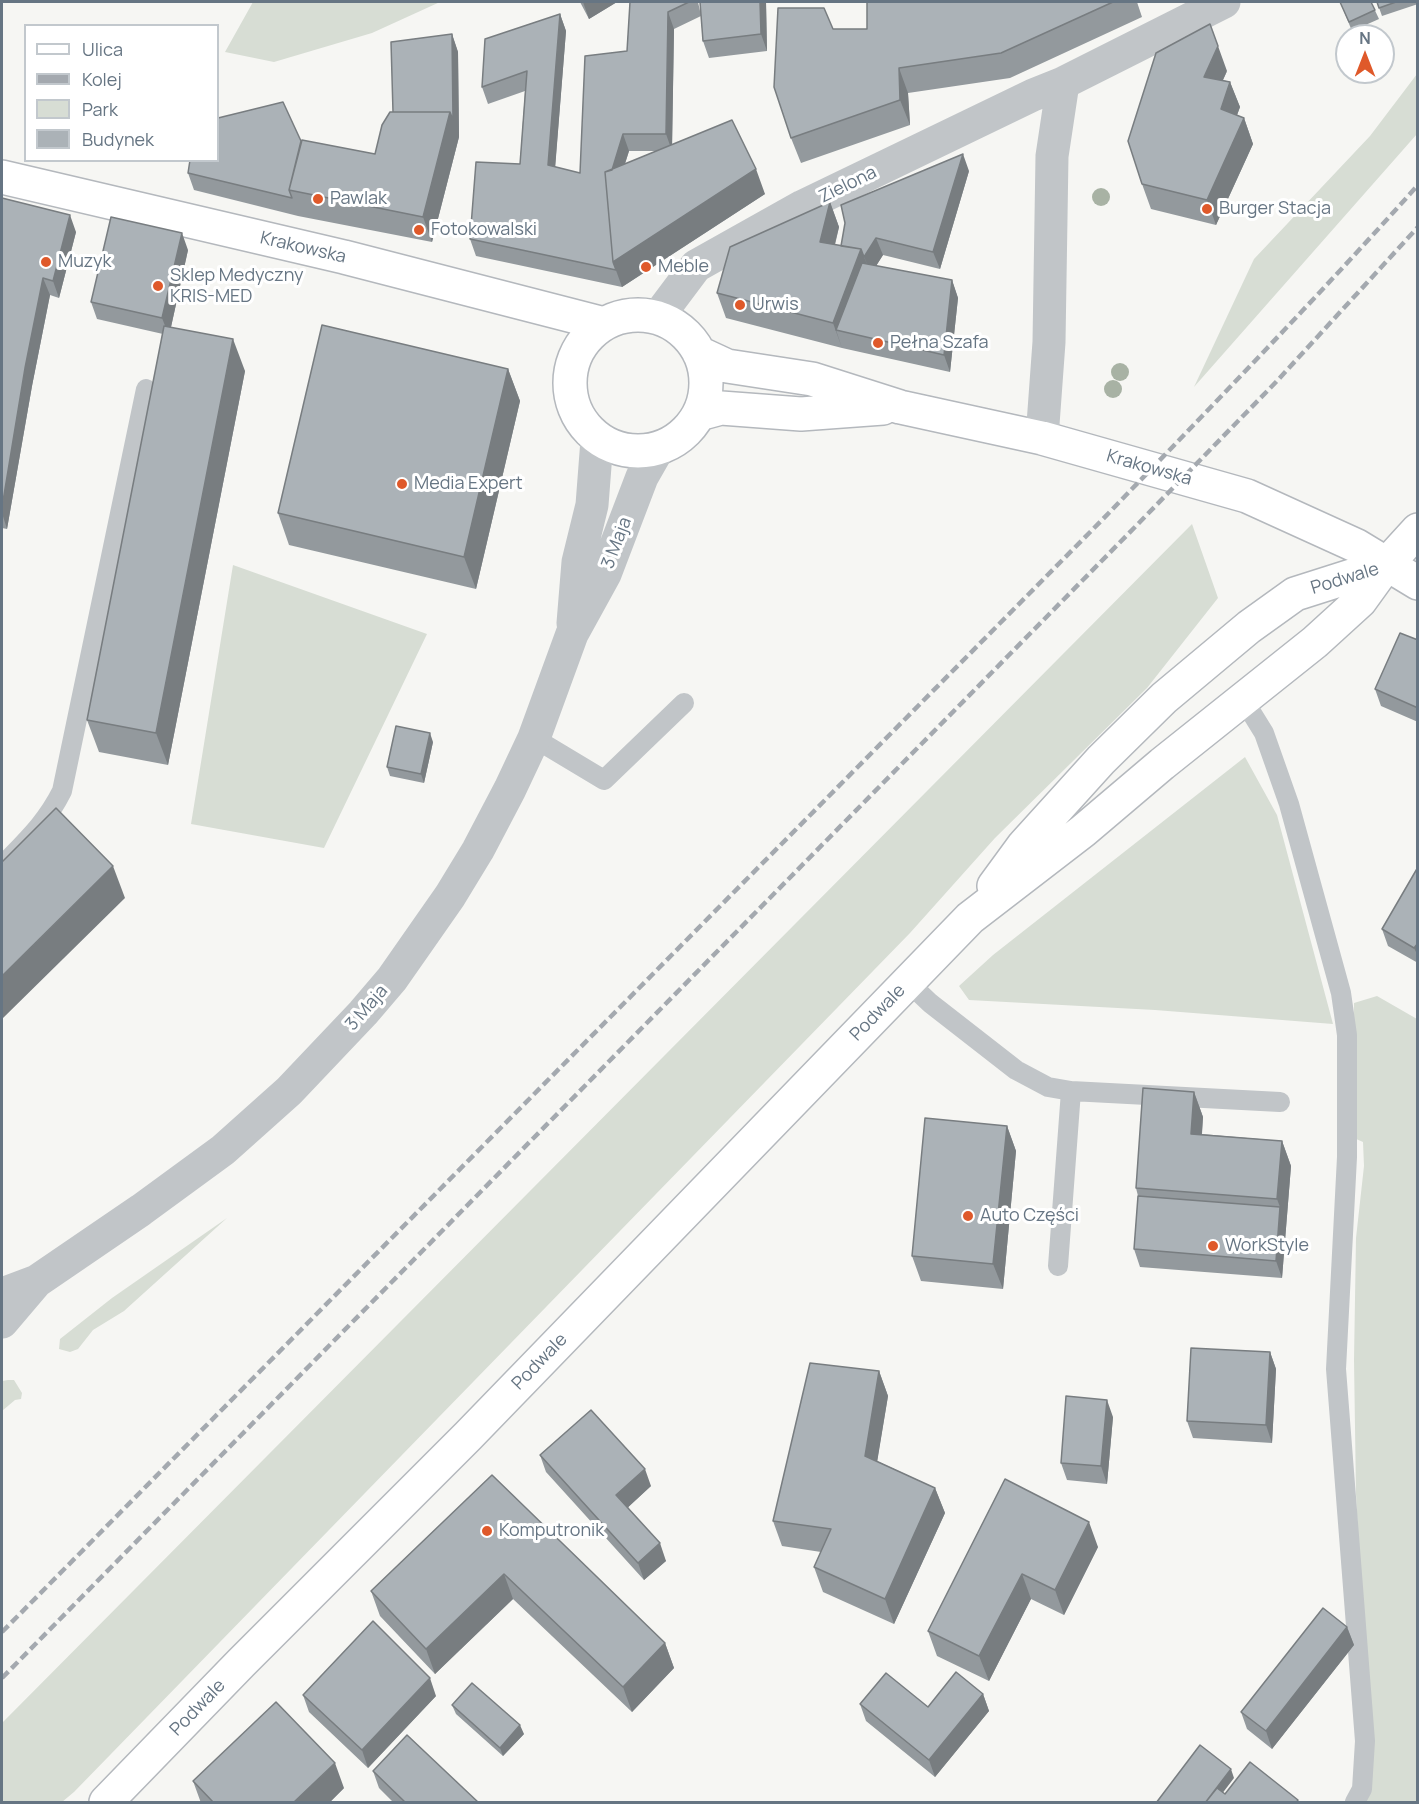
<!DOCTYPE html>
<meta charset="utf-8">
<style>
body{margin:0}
#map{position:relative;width:1419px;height:1804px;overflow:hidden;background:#f6f6f3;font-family:Manrope,sans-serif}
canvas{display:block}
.frame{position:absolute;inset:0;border:3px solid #667583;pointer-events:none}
.legend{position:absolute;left:24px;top:24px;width:195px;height:138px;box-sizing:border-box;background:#fff;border:2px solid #c2c8cd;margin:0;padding:8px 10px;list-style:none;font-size:18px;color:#667583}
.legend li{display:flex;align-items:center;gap:12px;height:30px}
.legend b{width:30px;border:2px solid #c2c8cd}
.north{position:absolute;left:1335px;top:24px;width:60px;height:60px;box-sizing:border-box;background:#fff;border:2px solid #c2c8cd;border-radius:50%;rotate:0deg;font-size:16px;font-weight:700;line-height:24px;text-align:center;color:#667583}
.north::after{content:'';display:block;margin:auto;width:21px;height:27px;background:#df592a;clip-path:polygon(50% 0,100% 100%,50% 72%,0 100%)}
</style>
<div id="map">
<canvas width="1419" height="1804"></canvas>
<div class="frame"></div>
<ul class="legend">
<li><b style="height:8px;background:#fff"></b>Ulica</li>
<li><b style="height:8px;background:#a4a9af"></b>Kolej</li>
<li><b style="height:16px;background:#d7ddd4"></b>Park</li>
<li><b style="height:16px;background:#abb2b7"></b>Budynek</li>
</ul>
<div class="north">N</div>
</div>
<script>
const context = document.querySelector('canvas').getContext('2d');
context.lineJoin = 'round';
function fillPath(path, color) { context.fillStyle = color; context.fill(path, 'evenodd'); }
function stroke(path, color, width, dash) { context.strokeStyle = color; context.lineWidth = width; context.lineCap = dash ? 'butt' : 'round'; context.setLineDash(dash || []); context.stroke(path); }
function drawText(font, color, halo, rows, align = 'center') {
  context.font = font + ' Manrope,sans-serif'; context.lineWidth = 6; context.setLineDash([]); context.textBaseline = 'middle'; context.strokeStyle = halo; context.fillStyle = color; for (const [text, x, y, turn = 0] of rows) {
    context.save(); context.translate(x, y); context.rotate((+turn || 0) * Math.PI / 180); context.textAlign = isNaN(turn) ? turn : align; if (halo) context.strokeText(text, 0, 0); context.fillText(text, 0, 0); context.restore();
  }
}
const green = new Path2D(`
 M253,2h187l-68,31 -98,29 -49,-10z
 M1417,74v60l-223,253 60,-128 116,-123z
 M1192,524l26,74 -71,90 -152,150 -85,95 -836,859 -12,10h-60v-79z
 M233,565l194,69 -103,214 -133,-24z
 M1245,757l32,58 56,209 -178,-14 -186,-10 -10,-14 34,-31z
 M1377,996l40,23v783h-54l5,-63 -12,-245 -2,-134 2,-122 8,-72 -1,-24 -9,-4v-135z
 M227,1218l-103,93 -31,19 -15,19 -8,3 -11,-3 1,-10 52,-41z
 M8,1380h6l8,13 -1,6 -6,1 -13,11v-30z`);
const lane = new Path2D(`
 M1243,699l21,34 25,71 52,189 6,42v122l-11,212 29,372 -3,48 -7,13
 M534,738l70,42 80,-77
 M2,866c24,-25 44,-43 60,-75l84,-402
 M908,982l22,21 86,67 32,17 23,4 209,11
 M1058,1266l13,-175`);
const street = new Path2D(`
 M657,318l39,-52 107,-60 230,-111 30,-12 161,-81
 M1042,438l7,-96 3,-186 11,-73
 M573,623l5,-61 14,-57 5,-65
 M2,1294l35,-13 104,-71 82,-60 66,-59 74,-78 29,-34 58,-83 28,-46 32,-61 24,-51 38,-104 33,-60 37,-97 16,-28
 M2,1322l34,-40`);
const secondary = new Path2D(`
 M2,177l342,80 260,67
 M570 383a68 68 0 1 1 136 0a68 68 0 1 1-136 0Z
 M699,353l28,13 85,13 88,28 142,31 205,58 110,50 61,37
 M699,414l22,-6 80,6 82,-6
 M994,886l30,-41 77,-85 63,-62 85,-71 46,-33 91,-29
 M106,1802l135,-139 227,-227 502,-518 113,-87 79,-67 153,-122 45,-41 26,-36 32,-35`);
const rail = new Path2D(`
 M2,1632l1101,-1113c106,-110 213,-220 315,-334
 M2,1678l1133,-1151 142,-146 141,-154`);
const trees = [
 [1101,197],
 [1120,372],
 [1113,389]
];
const wall = new Path2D(`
 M580,2h37l-28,17z
 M630,2h68l2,9v-9h66l1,49 -58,7 -6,-17 -2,-25 -27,13 -2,115 93,50 -143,93 -146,-31 -6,-17 50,-75 5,-73 -37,13 -6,-17 78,-73 6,17 -11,136 25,6 47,-122zM629,151h27l-31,13z
 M867,2h270l5,15 -132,61 -102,15 2,32 -109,38 -10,-25 42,-109h34z
 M1340,2h31l8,17 -27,12z
 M1377,2h41v2l-36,12z
 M452,34l6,18 1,85 -27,105 -134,-26 -104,-26 -6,-17 113,-32 74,13 18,-42z
 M1227,71l-4,9 7,2 10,25 -3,8 7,3 9,26 -37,81 -65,-16 -9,-25z
 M969,171l-29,98 -57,-14 -7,11 76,14 6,18 -8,74 -108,-24 -116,-30 -9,-25 113,-91 9,25 -4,18 6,1z
 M2,198l74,34 -17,66 -9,-3 -18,91 -25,143 -5,-1z
 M188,250l-17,77 74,44 -77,394 -69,-13 -12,-32 76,-386 -66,-15 -6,-17z
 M508,369l12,32 -44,188 -187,-44 -11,-32z
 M1418,640v82l-37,-16 -6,-17z
 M433,742l-9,41 -34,-7 -3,-9z
 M1418,867v96l-30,-17 -6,-17z
 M1194,1092l9,25 -1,17 80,7 9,25 -9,112 -142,-11 -6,-18 4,-53 -2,-8z
 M1007,1126l9,25 -13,138 -82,-8 -9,-25z
 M1270,1352l6,17 -4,74 -79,-5 -6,-17z
 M879,1371l9,25 -11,65 58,27 10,25 -51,111 -71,-32 -9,-25 7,-15 -39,-6 -9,-25z
 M1113,1417l-6,67 -40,-4 -6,-17z
 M540,1455l111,31 -23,21 38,54 -22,19 -98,-108z
 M492,1475l173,168 9,25 -42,44 -119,-113 -78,75 -55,-58 -9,-25z
 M1005,1479l93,68 -34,68 -33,-16 -42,82 -52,-25 -9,-25z
 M1347,1627l7,18 -82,104 -25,-20 -6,-17z
 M983,1694l6,17 -54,66 -69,-56 -6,-17 68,3z
 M303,1695l133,1 -68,72 -59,-56z
 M452,1705l72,29 -21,22 -47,-42z
 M373,1771l106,32h-85l-15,-15z
 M193,1781l151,7 -15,15h-128z`);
const shadedWall = new Path2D(`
 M583,2h34l-28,17z
 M760,2h6l1,49 -6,-17z
 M668,12l6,17 -2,122 -6,-17z
 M560,14l6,17 -12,151 -6,-17z
 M452,34l6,18 1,85 -27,105 -9,-25z
 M1218,46l9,25 -14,31 -9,-25z
 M899,68l9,25 2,32 -10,-25z
 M1230,82l10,25 -10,27 -9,-25z
 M1244,118l9,26 -37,81 -9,-25z
 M623,134l6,17 -15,46 142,-28 9,25 -143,93 -9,-25 -5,-82z
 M963,154l6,17 -29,98 -7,-17z
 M830,202l9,25 -10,40 -9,-25z
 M70,215l6,17 -17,66 -6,-17z
 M182,233l6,17 -19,86 -7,-18z
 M876,238l7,17 -12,19 -7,-17z
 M861,249l10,25 -35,56 6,18 -9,-25z
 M43,278l7,17 -18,91 -25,143 -5,-16v-6l23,-139z
 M952,280l6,18 -8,74 -6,-17z
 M233,339l12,32 -77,394 -12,-32z
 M508,369l12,32 -44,188 -12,-32z
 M430,733l3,9 -9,41 -3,-9z
 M113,866l12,32 -123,121v-43z
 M1418,943v13l-4,-8z
 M1194,1092l9,25 -3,42 -9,-25z
 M1007,1126l9,25 -13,138 -10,-25z
 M1282,1141l9,25 -9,112 -6,-17 4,-54 -3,-8z
 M1270,1352l6,17 -4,74 -6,-18z
 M879,1371l9,25 -14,85 -9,-25z
 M1107,1400l6,17 -6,67 -6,-18z
 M645,1469l6,17 -28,26 -7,-17z
 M935,1488l10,25 -51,111 -9,-25z
 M1089,1522l9,25 -34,68 -9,-25z
 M660,1543l6,18 -22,19 -6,-17z
 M504,1574l9,25 -78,75 -9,-25z
 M1022,1574l9,25 -42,82 -10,-25z
 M1347,1627l7,18 -82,104 -6,-18z
 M665,1643l9,25 -42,44 -9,-25z
 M430,1678l6,18 -68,72 -6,-18z
 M983,1694l6,17 -54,66 -6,-17z
 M520,1725l4,9 -21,22 -3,-8z
 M335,1763l9,25 -15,15h-36z
 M1231,1769l3,9 -19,25h-10z`);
const building = new Path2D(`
 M630,2h59l-21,10 -2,122h-43l-11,36 -7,2 8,90 3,8 -146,-31 6,-77 44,2 7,-93 -45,16 3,-48 75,-25 -12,151 32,8 5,-117 42,-5z
 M700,2h60l1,32 -58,7z
 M867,2h246l-112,51 -102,15 1,32 -109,38 -17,-51 4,-79h46l9,21h34z
 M1340,2h31l4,8 -26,12z
 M1377,2h19l-17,6z
 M1210,24l8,22 -14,31 26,5 -9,27 23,9 -37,82 -65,-16 -14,-43 28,-88z
 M452,34l1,86 -3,-8h-57l-2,-70z
 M283,102l18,39 -12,49 3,8 -104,-25 2,-13h28v-42z
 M390,112h60l-27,105 -134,-27 13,-50 73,14 7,-29z
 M732,120l24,49 -143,93 -8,-90z
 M963,154l-30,98 -57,-14 -12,19 -3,-8 -20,-3 4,-23 -4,-18z
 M2,198l68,17 -17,66 -10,-3 -18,90 -23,139z
 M830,202l-10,40 41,7 -28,74 -116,-30 13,-46z
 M111,217l71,16 -20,85 -71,-16z
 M862,263l90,17 -8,75 -108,-25z
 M322,325l186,44 -44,188 -186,-44z
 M164,326l69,13 -77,394 -69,-13z
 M1400,633l18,7v68l-43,-19z
 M396,726l34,7 -9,41 -34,-7z
 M56,808l57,58 -111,110v-114z
 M1418,867v76l-4,5 -32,-19z
 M1143,1088l51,4 -3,42 91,7 -5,58 -141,-11z
 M925,1118l82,8 -14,138 -81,-8z
 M1138,1196l142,11 -4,54 -142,-12z
 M1191,1348l79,4 -4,73 -79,-4z
 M810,1363l69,8 -14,85 70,32 -50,111 -71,-32 17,-38 -58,-8z
 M1066,1396l41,4 -6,66 -40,-3z
 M591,1410l54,59 -29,26 44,48 -22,20 -98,-108z
 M492,1475l173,168 -42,44 -119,-113 -78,75 -55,-58z
 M1005,1479l84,43 -34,68 -33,-16 -43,82 -51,-25z
 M1323,1608l24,19 -81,104 -25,-19z
 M373,1621l57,57 -68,72 -59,-55z
 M956,1672l27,22 -54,66 -69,-56 26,-31 42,34z
 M472,1683l48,42 -20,23 -48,-43z
 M276,1702l59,61 -42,40h-79l-21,-22z
 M407,1735l72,68h-73l-33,-32z
 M1200,1745l31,24 -26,34h-49z
 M1250,1762l48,38 -2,3h-91l12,-15 8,6z`);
const markers = [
 [318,199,6,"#df592a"],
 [1207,209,6,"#df592a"],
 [419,230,6,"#df592a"],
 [46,262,6,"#df592a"],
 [646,267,6,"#df592a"],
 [158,286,6,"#df592a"],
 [740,305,6,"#df592a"],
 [878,343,6,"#df592a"],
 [402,484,6,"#df592a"],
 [968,1216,6,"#df592a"],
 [1213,1246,6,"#df592a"],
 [487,1531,6,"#df592a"]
];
const streetNames = [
 ["Zielona",848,185,-26],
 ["Krakowska",303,248,13],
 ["Krakowska",1149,468,16],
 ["3 Maja",617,543,-69],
 ["Podwale",1345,579,-17],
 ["3 Maja",367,1008,-49],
 ["Podwale",878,1013,-46],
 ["Podwale",540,1362,-46],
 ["Podwale",198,1708,-46]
];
const poiNames = [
 ["Pawlak",330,199],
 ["Burger Stacja",1219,209],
 ["Fotokowalski",431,230],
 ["Muzyk",58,262],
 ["Meble",658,267],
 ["Sklep Medyczny",170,276],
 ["KRIS-MED",170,297],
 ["Urwis",752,305],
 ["Pełna Szafa",890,343],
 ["Media Expert",414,484],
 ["Auto Części",980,1216],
 ["WorkStyle",1225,1246],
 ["Komputronik",499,1531]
];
fillPath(green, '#d7ddd4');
stroke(secondary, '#b4b8bd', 36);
stroke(lane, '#c1c5c8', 20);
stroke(street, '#c1c5c8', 33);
stroke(secondary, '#fff', 33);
stroke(rail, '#a4a9af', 4.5, [9, 4.5]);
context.fillStyle = '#a8b2a4';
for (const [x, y] of trees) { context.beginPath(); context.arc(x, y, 9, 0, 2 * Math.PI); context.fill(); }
fillPath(wall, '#93999d');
fillPath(shadedWall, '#787d80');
fillPath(building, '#abb2b7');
stroke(building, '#787d80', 1.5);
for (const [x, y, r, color] of markers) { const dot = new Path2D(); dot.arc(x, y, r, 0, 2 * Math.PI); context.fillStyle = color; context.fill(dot); stroke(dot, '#fff', 2); }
drawText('18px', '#667583', '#fff', streetNames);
drawText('18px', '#667583', '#fff', poiNames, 'left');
</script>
